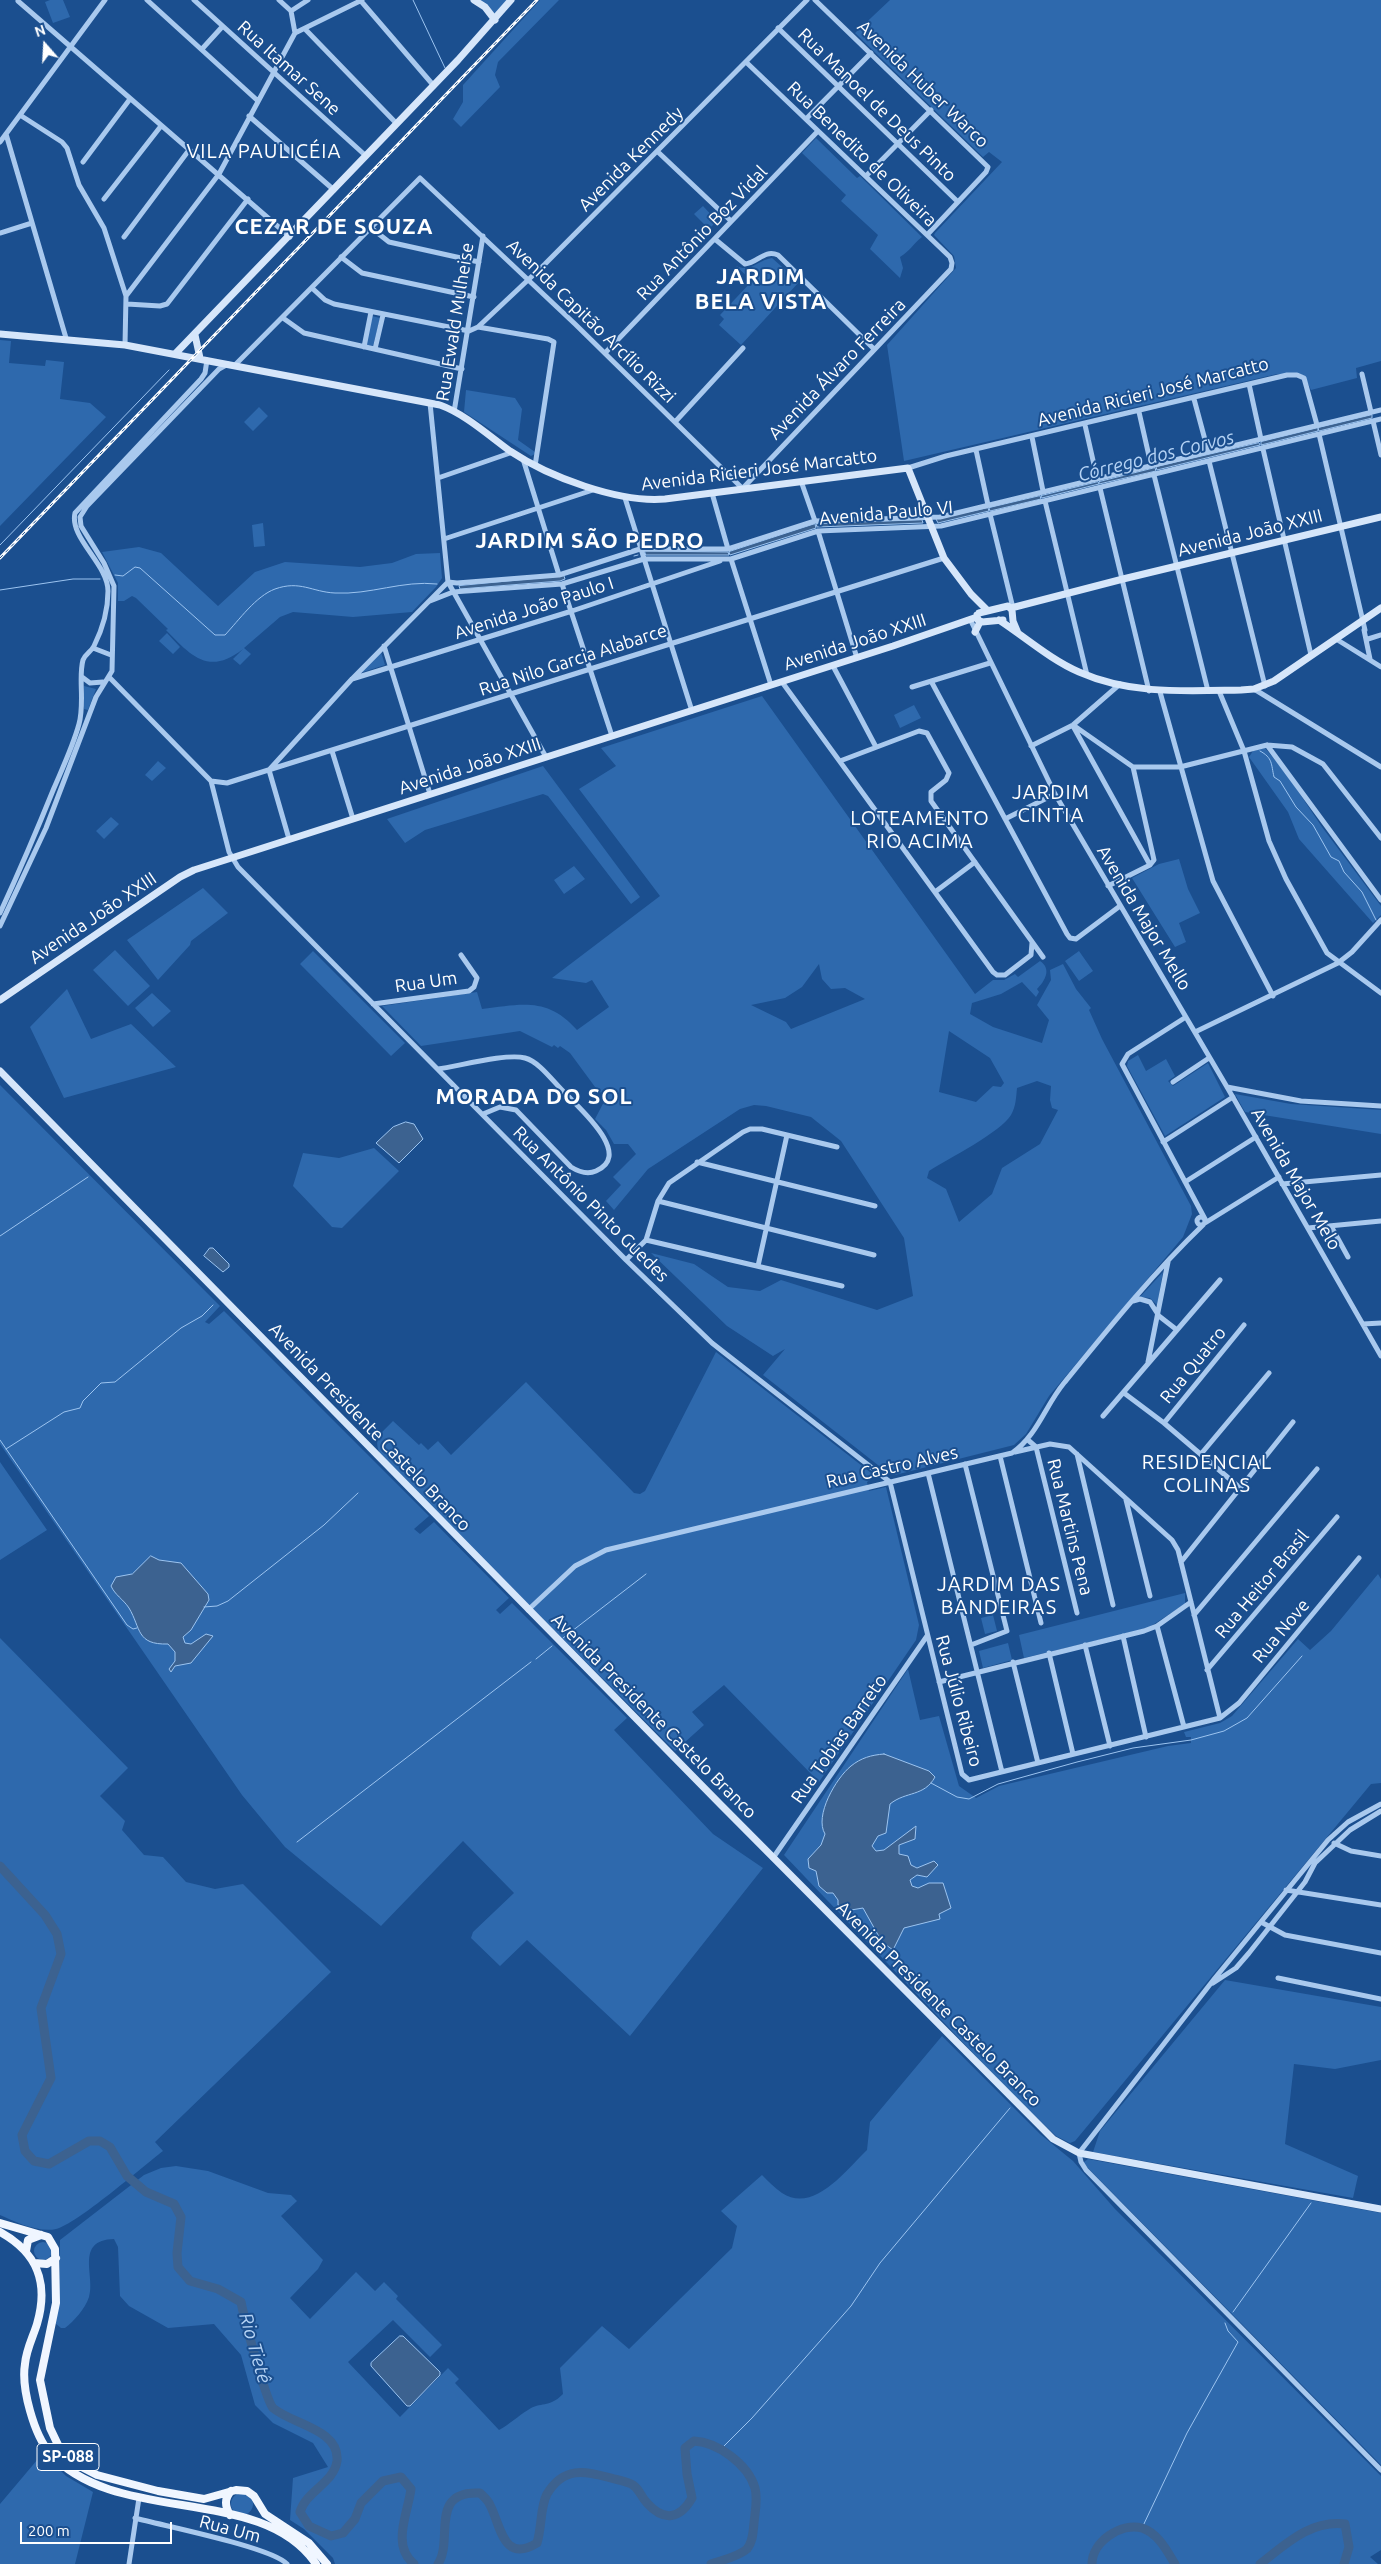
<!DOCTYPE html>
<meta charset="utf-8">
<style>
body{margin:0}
#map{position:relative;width:1381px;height:2564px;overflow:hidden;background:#1b4f8f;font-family:Ubuntu,sans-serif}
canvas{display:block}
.north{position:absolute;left:20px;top:20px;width:50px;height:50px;-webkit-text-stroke:4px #1b4f8f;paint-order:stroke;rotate:341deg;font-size:14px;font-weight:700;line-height:20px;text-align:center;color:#fff}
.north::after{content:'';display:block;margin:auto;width:18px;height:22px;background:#fff;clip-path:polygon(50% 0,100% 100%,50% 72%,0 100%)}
.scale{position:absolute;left:20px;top:2522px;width:152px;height:22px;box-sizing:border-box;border:2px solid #fff;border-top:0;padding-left:6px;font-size:15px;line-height:18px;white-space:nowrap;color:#fff;-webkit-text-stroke:4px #1b4f8f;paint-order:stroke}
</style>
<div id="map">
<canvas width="1381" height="2564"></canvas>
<div class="north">N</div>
<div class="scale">200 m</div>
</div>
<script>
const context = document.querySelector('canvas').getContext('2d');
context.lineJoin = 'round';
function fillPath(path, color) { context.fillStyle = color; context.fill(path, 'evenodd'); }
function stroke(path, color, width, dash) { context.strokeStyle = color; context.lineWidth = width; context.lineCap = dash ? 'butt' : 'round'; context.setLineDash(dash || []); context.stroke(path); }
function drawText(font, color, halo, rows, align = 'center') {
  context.font = font + ' Ubuntu,sans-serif'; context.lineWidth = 4; context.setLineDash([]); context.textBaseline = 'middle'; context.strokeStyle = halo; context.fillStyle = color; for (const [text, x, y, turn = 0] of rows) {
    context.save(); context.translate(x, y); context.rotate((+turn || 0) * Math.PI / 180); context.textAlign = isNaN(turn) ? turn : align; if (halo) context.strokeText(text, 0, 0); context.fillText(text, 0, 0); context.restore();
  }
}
const green = new Path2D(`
 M50,0h13l7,17 -17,6 -8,-21z
 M479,0h28l-13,15 -5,-9z
 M540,0h19l-61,62 -3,13 5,12 -39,40 -8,-8 10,-17v-17z
 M890,0h491v361l-25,7 1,10 -46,12 -7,-15 -27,-1 -373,87 -17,-116 69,-77 -2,-12 -20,-21 1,-2 67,-71 -13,-10 -6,5 -128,-124z
 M816,138l41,40 3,-2 62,61c-10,8 -11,13 -22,20l3,11 -3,10 -30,-29 8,-14 -37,-34 5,-6 -44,-42z
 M703,206l14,15 -8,8 -15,-15z
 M772,258l27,24 -58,63 -22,-20 5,-6 -4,-4 32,-34 -16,-15c16,7 21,-6 36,-8z
 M372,316l8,2 -7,28 -7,-1z
 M0,340l11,1 -2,22 36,3 1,-6 18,2 -4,37 30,4 16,14 -106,109z
 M466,390l49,8 7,11 -4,31 17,12v2l-4,2 -67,-44z
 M259,407l9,9 -15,15 -9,-9z
 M263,523l2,23 -11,1 -2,-22z
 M139,547l22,6 57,53 37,-34 30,-10 75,5 32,-4 24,-9 24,-1 2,25 -6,9 -24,25 -59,5 -60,-5 -13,5 -36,31 7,6 -11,11 -7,-6 10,-10c-34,27 -52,7 -77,-19l2,-1 -32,-31 -4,-2 -8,5h-6v-18l-16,-31z
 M167,633l13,14 -7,7 -14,-13z
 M381,652l4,13 -25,8z
 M84,686l12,3 -8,21 -4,-1z
 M762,696l213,298 18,-14h11l11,-6 3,3 22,-16c12,8 5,20 -3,28l2,3 -3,5 -14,-15 -21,12 -29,9 -2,11 23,13 49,16 7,-23 -12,-15 14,-25 -1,-10 13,-6 13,25 15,19 -2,2 13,29 89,167 1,8 -9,23 -134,159 -23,38 -12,11 -119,30 -12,-6 -120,-94 22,-26 -12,7 -46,-30 -76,-73 43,11 34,23 32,4 21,-11 96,30 36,-14 -9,-58 -63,-97 -30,-24 -45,-11 -12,-1 -14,4 -92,60 -34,41 -8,-9 15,-16 -8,-8 23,-23 -8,-10h-14l-8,-14 -11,-11 12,-23 -9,-5 -28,-38 -10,-7 -2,2 -4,-3 -2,2 -32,-16 -99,15 -39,-40 95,-14 5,17c40,-5 66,-12 95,21l32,-23 -17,-27 -6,3 -34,-5 108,-82 -81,-107 37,-23 -15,-18zM819,964l3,15 9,10 14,-1 20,11 -74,30 -5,-7 -35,-17 34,-7 17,-11zM949,1031l41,27 14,25 -3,4 -8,-1 -17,16 -37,-10zM1037,1081l14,5 -1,14 2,8 6,2 -18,34 -38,24 -10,26 -33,28 -13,-33 -19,-11 2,-7c19,-12 72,-39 82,-56 5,-9 5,-17 6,-27z
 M914,705l7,13 -21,10 -6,-13z
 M1265,748l20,24 37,55 59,79v9l-8,8 -74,-84 -11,-27 -39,-55 4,-6z
 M158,761l8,7 -14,13 -7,-6z
 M543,766l97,131 -9,7 -83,-108 -5,-2 -118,36 -20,13 -18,-24z
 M111,817l8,7 -15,15 -8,-8z
 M1179,859l9,30 12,24 -21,10 7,19 -11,5 -43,-69 27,-14z
 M574,866l11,13 -21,15 -10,-14z
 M203,888l25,25 -37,28 -1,4 -32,35 -31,-40z
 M115,950l35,36 -22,20 -35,-36z
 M313,951l92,92 -14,13 -91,-92z
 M1079,951l14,20 -14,10 -14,-20z
 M67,989l24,50 40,-15 45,43 -112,31 -34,-71z
 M152,993l19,18 -18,16 -18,-19z
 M1138,1055l8,16 20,-12 9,17 -7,5 5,5 35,-23 17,34 -60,39 -38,-70 1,-5z
 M0,1085l220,221 -15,16 4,2 15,-13 205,205 -15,13 6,5 14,-12 75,76 -13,12 4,4 12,-11 115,115 -13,12 99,104 50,34 -133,168 -103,-96 -27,26 -29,-28 2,-6 41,-39 -51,-52 -82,85 -96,-79 -43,-52 -242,-351z
 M1235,1094l56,10 90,6v24l-136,-22z
 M374,1148l25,23 -57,57 -10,-1 -39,-41 10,-33 36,5z
 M1163,1272l-6,33 -7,-7 -10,-1z
 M716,1352l159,124 -8,6 2,9 17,-4 33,138 -3,15 -97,142 -95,-97 -32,27 12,13 -29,26 -260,-260c-13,-13 -46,-35 -36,-56l14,-14 26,24 2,-2 7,7 10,-9 13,14 75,-73 108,111 6,1 5,-3z
 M0,1462l47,68 -47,30z
 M1378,1574l3,5v204l-10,1 -296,357 -5,2 -14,-7 -43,-41 -229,-240 124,-186 12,51 19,-4 20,70 17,12 23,-12 169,-40 23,-3v-6h-5l-2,-5 36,-9 12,-7 66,-77 12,11 21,-19z
 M1185,1593v11l-37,24 -124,30 -5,-23z
 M993,1615l4,16 -12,3 -4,-16z
 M0,1638l128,130 -28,28 25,25 -3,9 22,25 19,2 23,25 29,7 28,-5 88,88 -176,170 8,9c-21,16 -86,73 -107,78 -17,4 -41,-7 -56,-14z
 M1008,1643l4,17 -29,8 -4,-17z
 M1225,1980l156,27v53l-46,9 -41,-5 -9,80 73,32 -5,22 -260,-46 7,-21z
 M942,2036l98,98 33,27 42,48 266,267v74l-11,7 8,7h-1043l-2,-6 -29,-29 -14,-9 3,-42 35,-11 -15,-24 -40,-20 -18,-18 -14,-50 -27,-31 -46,4 -39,-22 -9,-10 -2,-49 -4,-8c-40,1 -18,38 -25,58 -4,12 -15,24 -24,31h-4l-6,-5 4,-24 1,-59 84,-65 17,-7 15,-2 32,5 60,22 23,2 6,6 -16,15 42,44 -5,9 -28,29 20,21 46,-47 19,19 9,-9 14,14 -2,3 46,46 -12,12 -37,-37 -45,42 52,55 48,-49 11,11 -4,4 44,47c11,-6 19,-14 29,-20 13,-9 20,-1 35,-16l-3,-26 42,-42 27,23 103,-101 5,-22 -16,-15 41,-36c6,6 13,13 20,18 32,21 64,-23 85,-43l3,-28z
 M1088,2159l293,54v252l-297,-301v-2z
 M34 2251a9 9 0 1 1 18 0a9 9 0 1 1-18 0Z
 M43,2453l23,23 27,16 -18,72h-75v-60z
 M231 2504a11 11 0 1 1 22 0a11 11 0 1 1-22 0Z`);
const water = new Path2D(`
 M1372,415v3l-53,13 -1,-3z
 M1318,428v3l-57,14v-3z
 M1259,443l1,2 -103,25 -1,-3z
 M1155,468l1,3 -57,13v-2z
 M1098,482l1,2 -57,14 -1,-2z
 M1040,496l1,3 -51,12 -1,-3z
 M988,508l1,3 -47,11 -4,1 -2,-4z
 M922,520l1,3 -106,4 -1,-3z
 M815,524l1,4 -86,27 -1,-3z
 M645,551l83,1 1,3h-83z
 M564,576l1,3 -5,2 -100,8 -1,-3z
 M406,1122l8,2 9,15 -24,24 -23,-20 17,-16z
 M210,1248h3l16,16v3l-6,5 -19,-16z
 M151,1556l8,4 22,3 27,31 1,6 -18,30 -8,7 2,6 6,1 15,-10 7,2 -22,27 -16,3 -4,6 -2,-3 6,-8v-9l-7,-8c-32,1 -27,-16 -39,-36 -6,-9 -14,-13 -18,-22l5,-9 16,-3z
 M884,1754l45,17 6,6c-11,20 -29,14 -45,27l-4,29 -8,3 -6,10 4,5 8,-1 32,-24 -1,13 -16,6v9l9,2 3,9 6,3 17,-7 4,4 -11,12 -10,-2 -7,5 2,6 6,2 11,-5h14l8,25 -12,6 1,5 -36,9 -11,22 -11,-8 -19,-34 -12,2 -13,-5v-5l-5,-7h-6l-8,-7 -3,-15 -7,-3 -1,-9 13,-14 4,-11c-11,-18 11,-56 26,-68 10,-8 20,-11 33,-12z
 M400,2336h3l37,36v3l-30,31h-3l-36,-40v-3z`);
const stream = new Path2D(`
 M413,0l32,68
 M0,545l169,-175
 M634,556l4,-1
 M115,575l8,1 12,-9 5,1 75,67h10c14,-15 31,-39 50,-46 25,-9 37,3 60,4 35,2 68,-13 102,-9
 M0,590l73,-11h27
 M1260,751c13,7 11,13 14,26l6,4 16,26 17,18 18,32 8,4 5,11 18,20 14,28
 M0,1236l88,-59
 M0,1440l127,185 6,4 4,-1
 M6,1449l58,-37 16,-4 3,-7 18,-18 14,-1 66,-54 21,-12 11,-11
 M204,1607l13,-1 11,-5 96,-76 34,-32
 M563,1638l83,-64
 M536,1659l16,-13
 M931,1783l26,14 12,2 29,-15 79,-22 56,-14 58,-8 33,-9 23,-13 55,-62
 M297,1842l234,-180
 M1233,2312l78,-109
 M721,2449l31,-31 99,-112 29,-43 130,-155
 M1142,2528l45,-95 51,-91 -10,-11 -3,-8`);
const river = new Path2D(`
 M0,1866l45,49 12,19 4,20 -20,54 10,70 -29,57 3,16 9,10 15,3 40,-23h11l10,6 17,29 19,16 28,12 7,13 -4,36 1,14 12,14 28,8 23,13c3,15 25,99 32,106 18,16 67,21 64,53 -3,22 -31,30 -37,51l9,14 22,10 12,-3 12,-14 6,-16 22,-22 18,-4 10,12c-3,24 -20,56 3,75
 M438,2564c16,-23 -10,-74 42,-71 3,3 8,7 10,12 11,21 13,59 47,38 5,-15 3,-36 10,-49 17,-28 37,-23 64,-16 7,2 16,3 22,7 7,5 8,12 14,18 17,19 33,16 45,-5l-5,-24 -2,-26 9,-7c23,1 54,23 61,47 3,11 0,24 -1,35 -1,9 -1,19 -7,26 -9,8 -25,11 -36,15
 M1092,2564c0,-22 29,-42 50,-36 16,5 25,23 33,36
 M1260,2564c26,-20 50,-44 85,-40l4,23 -5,17`);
const street = new Path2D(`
 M147,0l111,101
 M194,0l172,156
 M279,0l12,11 4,22
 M815,0l173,167 -2,5 -59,63
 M18,1l272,236
 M361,1l73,85
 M291,11l17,-11
 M778,28l179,173
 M305,29l91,94
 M202,49l20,-22
 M20,115l42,27 5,6 12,37 25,43 22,68 -1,49
 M249,116l85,74
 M806,119l65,-66
 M6,134l60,204
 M0,142l105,-142
 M658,152l73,69
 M83,162l47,-63
 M866,176l65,-66
 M104,199l57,-73
 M370,227l19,15 90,20
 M0,233l32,-10
 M124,237l65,-87
 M716,240l29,24c13,-1 19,-15 33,-9l96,94
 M341,257l21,16 112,24
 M312,288l13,12 9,4 135,27 9,-4 67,-63 262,-264
 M126,296l93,-122 76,-141 67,-33
 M127,304l33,2 7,-2 81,-105
 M283,318l21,15 158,36
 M478,327l70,12 6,3 -19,124
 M364,347l7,-35
 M375,349l8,-34
 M605,353l213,-222
 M236,364l184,-186 155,146 167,164
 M1362,374l9,38
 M1249,384l12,55
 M1194,399l14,52
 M430,403l18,179 98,175
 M454,412l29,-176
 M1139,412l12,53
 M1373,421l8,34
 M675,422l68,-74
 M1085,425l12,53
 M1319,434l46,196
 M1032,437l11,54
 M1263,449l48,206
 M976,450l12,55
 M523,459l36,116
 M1209,461l56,225
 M908,468l38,-12 341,-81h10l7,3 13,47
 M1154,475l54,216
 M438,478l75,-26
 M801,481l14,40
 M743,488l208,-219 1,-6 -2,-6 -204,-195
 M1100,488l49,203
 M712,493l16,56
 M625,498l67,213
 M1045,501l42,174
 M990,514l23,94
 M818,531l39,127
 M444,539l149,-49
 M731,559l40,126
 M562,584l50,152
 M430,601l23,-9 109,-8 82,-25h87l87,-28 123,-5 440,-107
 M970,619l85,175 172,293 154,269
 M1364,630l6,29
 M1336,639l45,28
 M1368,639l13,-4
 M384,646l46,148
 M93,648l18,7
 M833,666l43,81
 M82,677l8,6 13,-1
 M109,677l102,104 18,71 9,15 388,393 86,83 178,139
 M352,679l220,-68 148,-50
 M931,681l136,253 3,4 6,1 44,-33
 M782,682l211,290 4,3h8l26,-20 1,-12
 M912,687l78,-24
 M1254,689l127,78
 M1219,691l25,60 25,90 17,38 41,74 54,40
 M1160,692l53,189 60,115
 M1073,725l60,42h47l87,-22 25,2 31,17 58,74
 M1073,726l77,139
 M1267,745l114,155
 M1031,746l42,-21 47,-41
 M332,751l21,68
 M840,761l79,-30 8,2 22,40 -3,7 -15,12v9l112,156
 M269,770l82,-90 97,-98 9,1 102,-8 81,-26h88l87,-28 125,-4 441,-107
 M269,770l20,69
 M211,781l16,2 717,-225
 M1005,819l50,-25
 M1108,886l42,-21 4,-5 -21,-93
 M935,892l40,-30
 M0,913c19,-41 37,-83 54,-125 9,-21 19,-42 25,-64 6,-22 -1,-46 4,-64 3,-7 8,-8 11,-14 9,-18 14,-35 14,-55 0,-27 -39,-53 -33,-78l126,-134 4,-6 2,-13
 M0,926l46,-98 50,-131 16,-26 2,-85 -10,-23 -23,-37 -1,-9 7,-11 132,-137 9,-5
 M373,1004l96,-13 5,-4 3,-9 -16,-23
 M1186,1017l-58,37 -6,10 83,155
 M1195,1032l143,-69 14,-11 29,-32
 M438,1069c21,-3 69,-16 87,-11 15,4 29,25 40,35 14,15 69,62 31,78 -9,4 -17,1 -25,-4l-55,-57 -16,-3 -17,7
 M1173,1082l36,-24
 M1227,1087l74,14 80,5
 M1163,1142l70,-45
 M697,1162l178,44
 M1185,1182l71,-45
 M1282,1184l99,-9
 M658,1201l216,54
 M1197 1221a4 4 0 1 1 8 0a4 4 0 1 1-8 0Z
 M1205,1223l74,-46
 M1331,1226l17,31
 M1308,1228l73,-7
 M646,1240l196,46
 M626,1260l20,-20 12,-39 11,-18 74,-51 7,-3h12l75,18
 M758,1266l29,-131
 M1133,1301l7,-2 10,3 9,14 18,14
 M1363,1324l18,-1
 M1148,1362l20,-100
 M1124,1393l40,30 75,64
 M1103,1416l117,-136
 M1164,1423l80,-98
 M1028,1440l8,7 41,166
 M1015,1452l35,-8 19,3 103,93 6,10 42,168
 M1077,1454l36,151
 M1201,1454l68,-81
 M1000,1456l41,167
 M965,1464l42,167 -36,14
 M928,1473l74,299
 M890,1482l72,292 7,6 251,-62 19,-15 120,-145
 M1126,1500l24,96
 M1181,1562l112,-140
 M528,1610l47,-44 31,-16 406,-97c25,-17 33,-47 52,-70 44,-54 89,-110 139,-158
 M1194,1615l123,-146
 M1157,1626l27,101
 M1123,1636l23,101
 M1085,1645l25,101
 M1049,1653l24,101
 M1013,1662l25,101
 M1207,1670l130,-153
 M939,1682l205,-51 13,-5 34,-24
 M1381,1804l-33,18 -20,18 -113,138 -136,175 2,9 5,8 295,300
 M1334,1843l17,8 30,5
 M773,1858l154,-222
 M1286,1890l95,15
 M1261,1922l24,13 96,18
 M1278,1978l103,21
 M1213,1983l23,-15 13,-15 56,-71 10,-19 35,-33 31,-19
 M135,2518c29,8 136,29 152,46
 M129,2564l10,-66`);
const secondary = new Path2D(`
 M474,0l11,7 10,13
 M0,334l125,11 315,60c25,9 48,30 70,46 39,26 109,52 155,48l243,-31 36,90 27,36 16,16
 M195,335l5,23
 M175,354l283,-294 53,-60
 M1011,608l112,-29 258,-62
 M979,613l29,-7 4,4 1,11 5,12
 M977,615l1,5 4,2 21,-2
 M999,620c26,17 52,40 80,52 52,23 107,19 162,18l13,-1 20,-8 107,-73
 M975,632l5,-10
 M0,1000l180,-123 14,-7 699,-224 84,-29
 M0,1071l720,733 333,335 26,14 302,56`);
const primary = new Path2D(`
 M0,2223l48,14 7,12 1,54 -16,77 10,48 10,21 16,15 21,11 61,16 46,8 32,-9 11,1 7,5 11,18 44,29 18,21
 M0,2232c38,21 49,51 37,92 -4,13 -11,26 -12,40 -4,24 9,71 25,89 66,74 211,30 266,111
 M26,2251l2,-11 13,-5
 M34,2263l13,1 9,-6
 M230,2515c-5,-9 -6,-16 1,-24`);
const rail = new Path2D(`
 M0,558l537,-558`);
const shields = [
 [68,2457,62]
];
const shieldNames = [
 ["SP-088",68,2457]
];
const streetNames = [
 ["Rua Itamar Sene",289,68,42],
 ["Avenida Huber Warco",923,84,44],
 ["Rua Manoel de Deus Pinto",877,105,44],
 ["Rua Benedito de Oliveira",862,154,44],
 ["Avenida Kennedy",631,159,-45],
 ["Rua Antônio Boz Vidal",702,233,-46],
 ["Avenida Capitão Arcílio Rizzi",591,321,44],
 ["Rua Ewald Mulheise",455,322,-81],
 ["Avenida Álvaro Ferreira",837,369,-46],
 ["Avenida Ricieri José Marcatto",1153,392,-14],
 ["Avenida Ricieri José Marcatto",759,470,-7],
 ["Avenida Paulo VI",886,513,-5],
 ["Avenida João XXIII",1250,533,-14],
 ["Avenida João Paulo I",534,608,-18],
 ["Avenida João XXIII",855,642,-18],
 ["Rua Nilo Garcia Alabarce",573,660,-18],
 ["Avenida João XXIII",470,766,-18],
 ["Avenida João XXIII",93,918,-34],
 ["Avenida Major Mello",1144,918,59],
 ["Rua Um",426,982,-8],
 ["Avenida Major Melo",1296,1179,60],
 ["Rua Antônio Pinto Guedes",591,1204,45],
 ["Rua Quatro",1193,1365,-51],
 ["Avenida Presidente Castelo Branco",370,1427,46],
 ["Rua Castro Alves",892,1467,-13],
 ["Rua Martins Pena",1070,1527,76],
 ["Rua Heitor Brasil",1262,1584,-50],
 ["Rua Nove",1281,1631,-50],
 ["Rua Júlio Ribeiro",959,1701,75],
 ["Avenida Presidente Castelo Branco",654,1716,45],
 ["Rua Tobias Barreto",839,1739,-55],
 ["Avenida Presidente Castelo Branco",939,2004,45],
 ["Rua Um",230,2529,15]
];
const waterNames = [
 ["Córrego dos Corvos",1156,456,-14],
 ["Rio Tietê",255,2348,74]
];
const quarterNames = [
 ["VILA PAULICÉIA",264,151],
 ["JARDIM",1051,792],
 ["CINTIA",1051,815],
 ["LOTEAMENTO",920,818],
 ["RIO ACIMA",920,841],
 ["RESIDENCIAL",1207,1462],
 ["COLINAS",1207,1485],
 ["JARDIM DAS",999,1584],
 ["BANDEIRAS",999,1607]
];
const districtNames = [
 ["CEZAR DE SOUZA",334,227],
 ["JARDIM",761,277],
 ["BELA VISTA",761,302],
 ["JARDIM SÃO PEDRO",590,541],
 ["MORADA DO SOL",534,1097]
];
fillPath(green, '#2e69ad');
fillPath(water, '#3c6290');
stroke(water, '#9cc4f0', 1);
stroke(stream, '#9cc4f0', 1);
stroke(river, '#3c6290', 9);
stroke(street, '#a9c9ee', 5);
stroke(secondary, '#d6e6fa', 7);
stroke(primary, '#f0f6ff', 8);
stroke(rail, '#fff', 3);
stroke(rail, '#1b4f8f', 1, [4]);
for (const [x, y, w] of shields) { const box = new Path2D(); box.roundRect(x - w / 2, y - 13.5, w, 27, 4); context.fillStyle = '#1b4f8f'; context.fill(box); stroke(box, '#fff', 1); }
drawText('bold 16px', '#fff', null, shieldNames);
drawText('18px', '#fff', '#1b4f8f', streetNames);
drawText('italic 19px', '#b5d3f5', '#1b4f8f', waterNames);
context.letterSpacing = '1px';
drawText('20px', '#fff', '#1b4f8f', quarterNames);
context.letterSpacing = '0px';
context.letterSpacing = '1px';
drawText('bold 22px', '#fff', '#1b4f8f', districtNames);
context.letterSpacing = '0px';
</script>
